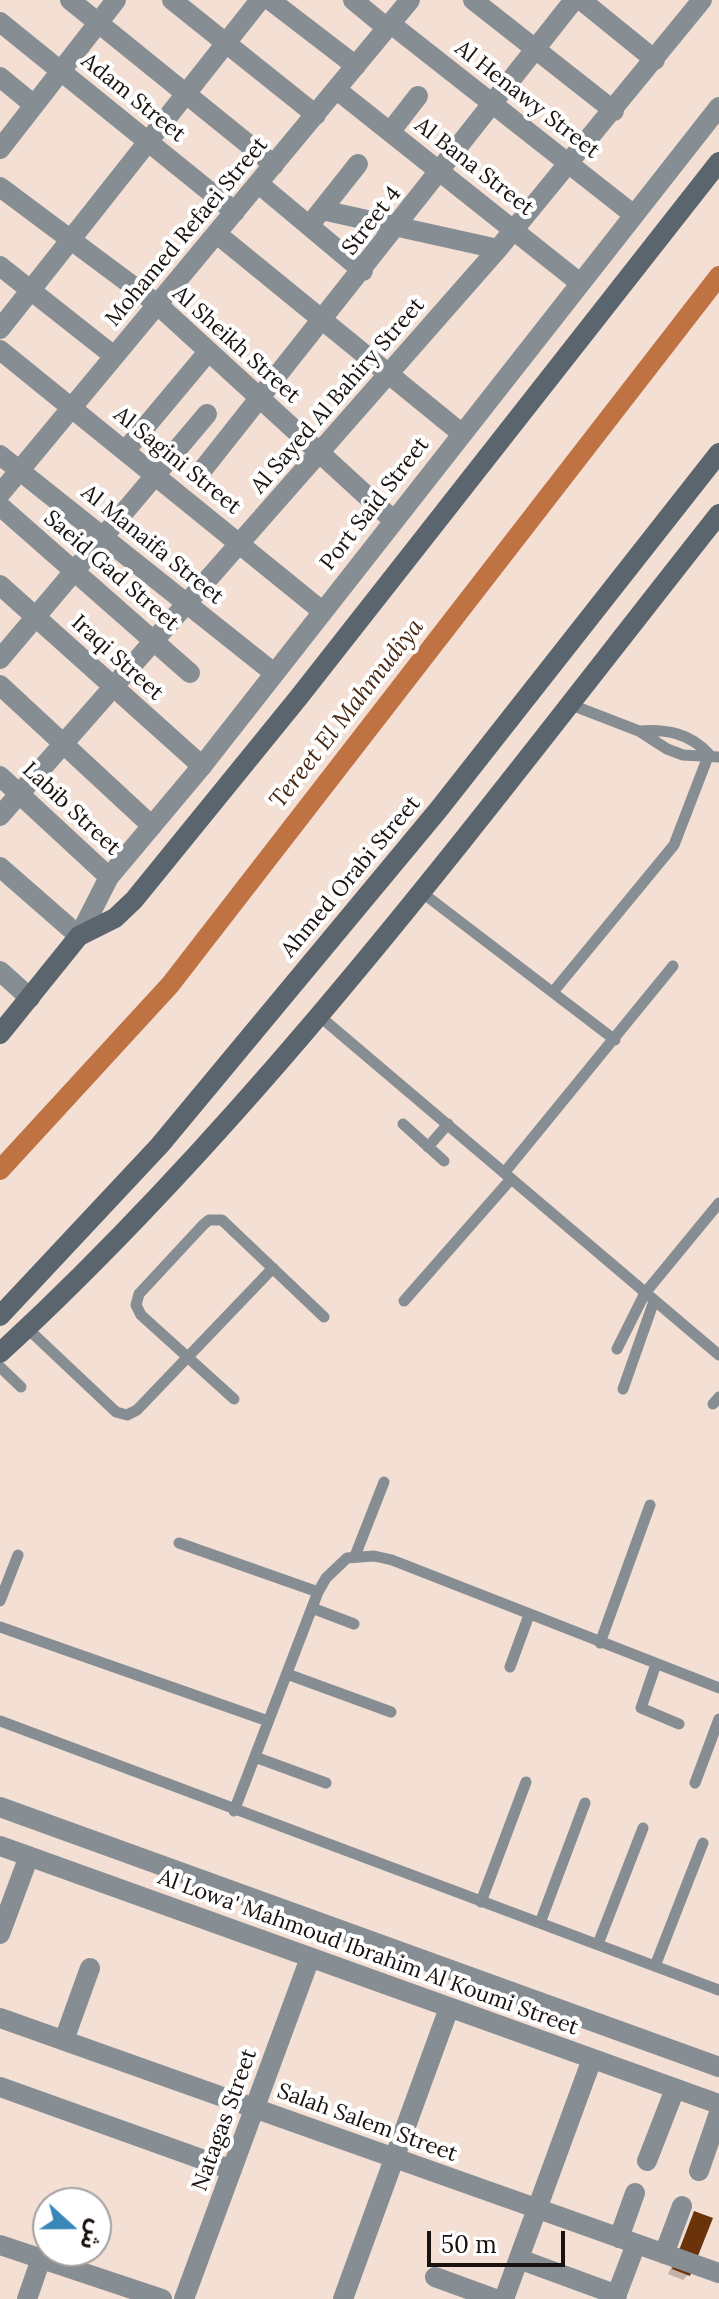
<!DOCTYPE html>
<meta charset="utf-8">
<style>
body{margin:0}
#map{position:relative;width:719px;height:2299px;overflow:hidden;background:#f3dfd3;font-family:Lora,"Noto Sans Arabic",serif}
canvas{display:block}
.north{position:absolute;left:32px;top:2187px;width:80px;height:80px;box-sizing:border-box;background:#fff;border:2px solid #a3a09f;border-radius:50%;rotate:111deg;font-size:22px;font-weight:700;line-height:32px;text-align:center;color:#19120e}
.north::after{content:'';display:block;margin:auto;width:28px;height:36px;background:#3986b9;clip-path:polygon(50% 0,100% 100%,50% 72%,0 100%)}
.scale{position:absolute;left:427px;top:2231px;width:138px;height:36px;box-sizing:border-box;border:4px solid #19120e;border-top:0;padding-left:10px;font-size:24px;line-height:28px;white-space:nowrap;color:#19120e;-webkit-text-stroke:6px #fff;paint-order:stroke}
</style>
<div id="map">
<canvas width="719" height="2299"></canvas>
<div class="north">ش</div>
<div class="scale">50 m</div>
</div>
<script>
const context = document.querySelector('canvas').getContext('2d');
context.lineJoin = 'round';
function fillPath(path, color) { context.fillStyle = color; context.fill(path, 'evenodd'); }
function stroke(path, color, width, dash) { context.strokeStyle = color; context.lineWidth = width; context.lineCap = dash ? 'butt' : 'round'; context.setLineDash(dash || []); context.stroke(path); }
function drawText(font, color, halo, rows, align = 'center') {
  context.font = font + ' Lora,serif'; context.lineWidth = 8; context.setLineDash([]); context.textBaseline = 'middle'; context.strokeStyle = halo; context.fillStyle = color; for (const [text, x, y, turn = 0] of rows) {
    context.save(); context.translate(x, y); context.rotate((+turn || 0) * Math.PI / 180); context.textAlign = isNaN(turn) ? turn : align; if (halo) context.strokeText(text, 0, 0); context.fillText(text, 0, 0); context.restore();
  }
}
const shadow = new Path2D(`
 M695,2213l-7,62 -5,5 -15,-6z`);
const canal = new Path2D(`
 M0,1170l170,-185 549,-709`);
const building = new Path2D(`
 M694,2211l19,7 -23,58 -18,-7z`);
const service = new Path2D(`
 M569,704l70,27 28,18 16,6 36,2
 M639,731c28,-2 50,2 70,23
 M420,891l195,149
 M553,992l121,-147 35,-91
 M317,1014l402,341
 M403,1124l41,37
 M428,1147l20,-23
 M504,1173l169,-207
 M404,1301l107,-122
 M27,1328l89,84 11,3 10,-5 136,-142
 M617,1349l28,-56 74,-90
 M0,1367l21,20
 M623,1389l31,-88
 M234,1399l-93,-84 -5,-10 3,-11 64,-69 6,-5h13l102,97
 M713,1404l6,-7
 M179,1543l139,49
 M355,1556l29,-74
 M0,1601l18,-46
 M312,1608l42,16
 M0,1627l268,94
 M600,1643l50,-138
 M656,1664l-15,44 38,16
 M510,1667l19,-52
 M287,1674l104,38
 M0,1721l719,269
 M255,1757l71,26
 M695,1783l24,-64
 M234,1811l84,-219 8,-14 21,-20 27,-2 18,4 327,128
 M481,1902l45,-120
 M540,1923l45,-120
 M598,1944l45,-116
 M655,1966l48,-123`);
const minor = new Path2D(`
 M70,0l204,165
 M172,0l144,115
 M270,0l86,66
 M353,0l34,28
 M473,0l141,111
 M581,0l74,60
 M0,22l235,190
 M391,24l243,191
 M0,77l34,28
 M337,90l243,193
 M390,132l28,-36
 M0,149l116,-149
 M259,184l104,87
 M0,187l157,117 236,216
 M322,210l176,39
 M316,217l42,-53
 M217,234l244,199
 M0,266l114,90
 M0,329l260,-329
 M0,350l322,261
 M126,450l82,-98
 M0,455l274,218
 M204,468l370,-468
 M0,494l410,-494
 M0,506l190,167
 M0,585l202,181
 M0,659l207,-245
 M0,685l152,141
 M0,776l109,101
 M0,816l498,-567 204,-249
 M0,867l79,69
 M0,971l30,27
 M0,1807l719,260
 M0,1846l719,258
 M0,1934l29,-78
 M0,2018l719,255
 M64,2040l26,-72
 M0,2087l232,83
 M647,2161l28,-72
 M699,2171l20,-58
 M619,2238l16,-45
 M0,2245l162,54
 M664,2254l18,-48
 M519,2259l98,36
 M435,2277l60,22
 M27,2299l14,-40
 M184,2299l126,-341
 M343,2299l106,-291
 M504,2299l88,-240
 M615,2299l21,-55`);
const tertiary = new Path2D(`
 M79,936l30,-59 93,-111 517,-659`);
const secondary = new Path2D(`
 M0,1034l79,-98 36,-18 19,-18 165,-203 420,-535
 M0,1316l160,-171 279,-336 280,-356
 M0,1353c270,-249 492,-552 719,-839`);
const streetNames = [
 ["Adam Street",133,98,39],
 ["Al Henawy Street",527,100,38],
 ["Al Bana Street",474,167,38],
 ["Street 4",372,221,-52],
 ["Mohamed Refaei Street",187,232,-50],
 ["Al Sheikh Street",236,345,42],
 ["Al Sayed Al Bahiry Street",338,396,-49],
 ["Al Sagini Street",177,461,39],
 ["Port Said Street",375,504,-52],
 ["Al Manaifa Street",152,545,39],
 ["Saeid Gad Street",111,571,41],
 ["Iraqi Street",117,658,42],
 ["Labib Street",71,809,43],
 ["Ahmed Orabi Street",351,877,-50],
 ["Al Lowa' Mahmoud Ibrahim Al Koumi Street",368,1953,20],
 ["Natagas Street",225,2120,-70],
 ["Salah Salem Street",367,2123,20]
];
const waterNames = [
 ["Tereet El Mahmudiya",347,714,-52]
];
fillPath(shadow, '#0003');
stroke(canal, '#bf7342', 20);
fillPath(building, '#6a3309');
stroke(service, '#868e93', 11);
stroke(minor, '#868e93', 20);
stroke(tertiary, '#868e93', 20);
stroke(secondary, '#5a656d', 20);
drawText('22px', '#19120e', '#fff', streetNames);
drawText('italic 24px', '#4a2914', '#fff', waterNames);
</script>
